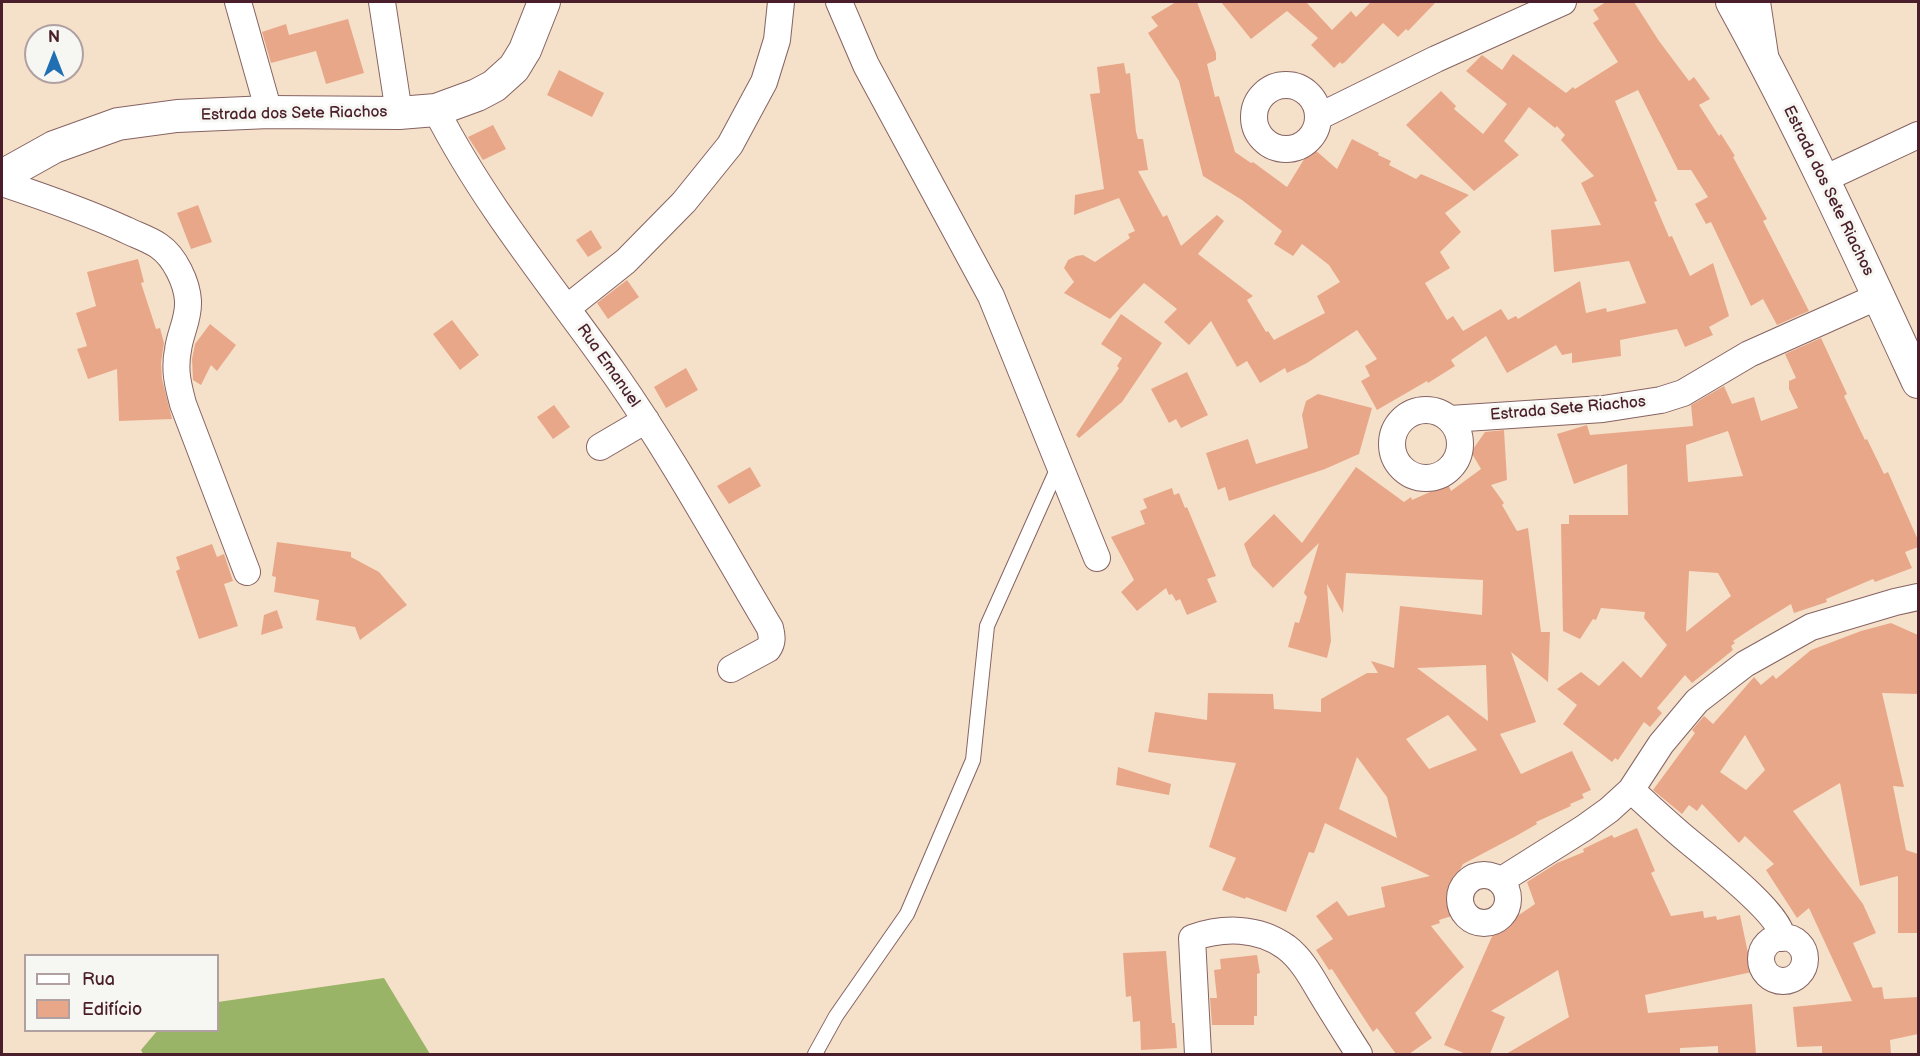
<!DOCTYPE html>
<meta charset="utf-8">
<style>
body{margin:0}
#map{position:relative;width:1920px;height:1056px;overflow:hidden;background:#f5e1c9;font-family:"Balsamiq Sans",sans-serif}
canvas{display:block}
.frame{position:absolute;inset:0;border:3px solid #4a1f2b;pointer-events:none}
.legend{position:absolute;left:24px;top:954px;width:195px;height:78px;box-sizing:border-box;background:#f6f6f2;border:2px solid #b1a0a2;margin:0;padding:8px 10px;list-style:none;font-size:18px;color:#4a1f2b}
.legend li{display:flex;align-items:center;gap:12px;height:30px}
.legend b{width:30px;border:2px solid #b1a0a2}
.north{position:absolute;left:24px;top:24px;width:60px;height:60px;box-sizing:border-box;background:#f6f6f2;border:2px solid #b1a0a2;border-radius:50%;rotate:0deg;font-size:16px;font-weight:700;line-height:24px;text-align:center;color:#4a1f2b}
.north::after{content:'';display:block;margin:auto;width:21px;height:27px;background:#1f6fb2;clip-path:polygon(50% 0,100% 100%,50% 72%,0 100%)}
</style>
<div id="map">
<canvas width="1920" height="1056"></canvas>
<div class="frame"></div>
<ul class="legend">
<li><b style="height:8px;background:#fff"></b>Rua</li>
<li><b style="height:16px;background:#e9a789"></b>Edifício</li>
</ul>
<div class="north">N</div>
</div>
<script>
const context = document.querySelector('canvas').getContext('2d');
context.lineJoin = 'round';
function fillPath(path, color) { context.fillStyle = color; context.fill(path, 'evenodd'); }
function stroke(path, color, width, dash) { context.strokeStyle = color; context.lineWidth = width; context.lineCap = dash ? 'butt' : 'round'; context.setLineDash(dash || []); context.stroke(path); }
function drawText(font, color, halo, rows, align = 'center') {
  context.font = font + ' "Balsamiq Sans",sans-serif'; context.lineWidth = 6; context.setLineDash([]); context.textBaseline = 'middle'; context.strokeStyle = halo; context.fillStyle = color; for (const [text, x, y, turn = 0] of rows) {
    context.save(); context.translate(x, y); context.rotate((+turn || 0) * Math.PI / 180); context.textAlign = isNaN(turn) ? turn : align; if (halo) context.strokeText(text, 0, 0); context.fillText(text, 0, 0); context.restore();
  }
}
const forest = new Path2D(`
 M384,978l46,76h-287l-2,-4 16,-19 61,-1v-28z`);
const building = new Path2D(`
 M1176,2h21l19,51v7l-9,4 8,33 4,-1 16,56 16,11 2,-1 34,25 19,-31 8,-7 23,20 15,-30 27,14 -1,2 13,6 -2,4 27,14 5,-5 48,21 -24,18 16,19 -21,20 10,16 -25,15 22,37 6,-4 10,15 38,-22 7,11 8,-4 2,3 62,-38 6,32 20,-5 1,4 39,-9 -17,-42 -75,11 -3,-42 50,-5 -20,-42 13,-7 -33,-36 4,-5 -8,-9 -2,2 -26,-21 -25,34 15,14 -45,36 -68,-66 35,-34 15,15 -2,3 29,25 24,-30 -41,-33 16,-16 20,15 11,-16 53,39 7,-6 2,2 43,-27 -25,-39 6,-4 -6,-9 13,-8h28l25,39 30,40 5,-4 16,22 -11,6 20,31 2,-2 14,22 -2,1 34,62 -4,2 46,90 -32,14 -14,-26 -12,7 -40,-84 -5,2 -11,-20 13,-7 -17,-27h-13l-40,-80 -23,11 42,100 -3,1 15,35 3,-1 18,40 23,-13 16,53 -20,11 4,8 -28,12 -8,-18 -57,11 1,16 -49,7v-10l-10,2 -6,-10 -49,28 -21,-37 -35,24 4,6 -27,17 -1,-2 -50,29 -16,-29 9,-5 -5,-10 12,-7 -20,-29 -50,33 -20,10 -2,-5 -25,15 -13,-22 -10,6 -26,-46 -22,24 -25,-23 13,-13 -33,-26 -34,36 -46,-26 10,-11 -10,-14 4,-8 8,-4 7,-1 12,7 35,-24 -2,-4 7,-3 -16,-33 -45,17 1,-20 29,-6 -14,-95 10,-1 -3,-26 27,-4 2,11 4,-1 6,59 2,7h5l5,31 -10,1 25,46 4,-2 14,31 36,-31 7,6 -26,33 55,42 -6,4 19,32 2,-1 6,9 51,-27 -8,-17 23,-14 -11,-17 -27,-21 -9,12 -19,-12 8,-13 -40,-31 -39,-24 -24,-95 -31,-48 10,-7 -7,-9z
 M1221,2h85l26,28 19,-19 5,6 15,-15h65l-28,29 -2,-2 -8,8 -15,-14 -38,39 -3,2 -2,-2 -6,6 -23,-23 7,-7 -31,-27 -36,28z
 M348,19l16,54 -38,11 -10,-33 -45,12 -9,-31 24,-8 3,11z
 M559,70l45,23 -12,24 -45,-22z
 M493,125l13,24 -23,11 -15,-23z
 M198,205l14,37 -21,7 -14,-36z
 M591,230l11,18 -14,9 -12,-17z
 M138,259l6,23 -3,1 15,46 4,-1 4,15 -3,20 1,16 10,40 -53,2 -2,-52 -29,10 -11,-30 10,-3 -11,-33 20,-7 -9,-34z
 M627,280l12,17 -31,22 -11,-16z
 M1121,314l41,29 -40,59 -43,36 -3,-3 43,-67 -2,-2 5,-8 -21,-14z
 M452,320l27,35 -19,15 -27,-36z
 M210,324l26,21 -19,26 -6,-6 -10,20 -8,-5 -1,-21 3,-15z
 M1821,338l26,56 -3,2 21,44 2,-1 17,35 4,-2 30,68v7l-13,5 7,16 -37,14 -2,-3 -47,20 1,3 -33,11 -3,-9 -34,21 -24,16 2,2 -4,3 2,4 -41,33 -7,-8 -28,33 5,5 -12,14 -6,-5 -26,38 -3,-2 -3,4 -49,-38 14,-19 -20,-16 24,-17 18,14 24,-25 18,17 26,-33 -23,-27 1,-6 -44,-4 -5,12 -3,-1 -13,20 -17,-8 -2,-107h8v-9h59l-1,-51 -53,20 -17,-50 30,-9 3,10 103,-9 -2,-21 33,-19 8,18 22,-7 7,24 37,-13 -9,-19v-8l7,-3 -11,-24zM1728,431l15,45 -55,6 -2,-37zM1689,571l29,2 13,23 -45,36z
 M686,368l12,22 -32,18 -12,-21z
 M1187,372l21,43 -27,13 -5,-9 -7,4 -18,-34z
 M1318,394l54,14 -13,46 -34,15 -96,32 -4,-14 -7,3 -12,-37 42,-14 8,25 52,-16 -6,-33 4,-14z
 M554,405l16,22 -17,12 -16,-22z
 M1504,430l3,50 -16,5 13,18 -2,2 15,26 11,-3 13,104h9l-2,50 -37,-30 25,70 -36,12 21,40 51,-23 19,39 -9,4 2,4 -14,6 1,2 -35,16 1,2 -21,12 -53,28 -17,32 6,20 -13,4 1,3 -9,3 33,41 -49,46 17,25 -23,16h-13l-19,-26 -4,4 -41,-63 -3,1 -13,-20 17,-11 -17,-23 21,-15 11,15 37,-9 -4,-20 49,-11 -105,-53 -11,30 -5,-1 -23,60 -40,-15 -1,2 -23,-9 14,-32 -27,-11 27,-84 -88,-11 7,-40 52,8 1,-27 65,1 1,15 47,3v-13l46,-26h11l-7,-12 23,7 6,-62 82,9 1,-35 -137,-7 -3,40 -16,-29 4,57 -4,17 -39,-11 7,-25 4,1 8,-26 -3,-4 15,-50 -46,45 -21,-22 -8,-22 30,-30 28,29 54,-76 48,35 7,-5 1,3 36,-16 3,7 30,-22 -10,-17 14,-20zM1486,665l2,56 -71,-53zM1448,715l29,35 -48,19 -23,-30zM1357,757l30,40 10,41 -58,-29z
 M750,467l11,19 -32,18 -12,-18z
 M1172,488l2,7 5,-2 6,15 2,-1 29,69 -9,3 10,23 -30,13 -7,-16 -4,2 -4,-7 -3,1 -3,-7 -29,23 -16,-19 13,-12 -23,-43 34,-13 -5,-13 7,-3 -4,-9z
 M277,542l74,10v5l28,15 28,33 -47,35 -5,-13 -39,-7 3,-20 -45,-8 2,-15 -4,-1z
 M212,544l5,13 7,-3 9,27 -9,3 14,42 -39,13 -23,-68 4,-2 -4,-12z
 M277,610l6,18 -22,7 3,-20z
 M1891,623l27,12v59l-36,-1 22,94 -11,-1 13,64 12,4v79h-20v-57l-38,10 -20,-103 -47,28 70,93 13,29 -23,10 20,45 9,-1 2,12 34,-2v37l-28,6 1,14h-69v-8l-25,1 -4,-40 59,-6 -43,-93 -12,10 -31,-48 8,-6 -29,-28 -6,7 -37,-39 -5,7 -8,-6 -7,9 -29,-24 42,-57 -3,-3 12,-14 9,8 41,-47 7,8 12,-10 3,4 35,-29 50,-19zM1745,735l20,35 -19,20 -26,-18z
 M1118,767l53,17 -2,11 -53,-10z
 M1637,828l18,43 -4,2 20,43 32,-5 1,7 12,-2 1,4 23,-5 12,57 -107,23 3,18 104,-9 4,50h-38v-8l-38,2v6h-174l63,-37 -11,-47 -67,41 14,6 -15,37h-24l-22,-9 50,-113 41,-28 -8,-22 30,-19 27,-11 -1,-3 29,-14 2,3z
 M1166,951l6,72h3l2,25 -36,2 -1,-29 -7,1 -2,-26 -5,1 -3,-44z
 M1257,955l3,18 -3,1v42h-3v9h-42l-2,-27h7l-3,-28 7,-1 -1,-10z`);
const service = new Path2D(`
 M815,1054l21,-38 71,-102 66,-154 14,-134 72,-161`);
const minor = new Path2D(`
 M238,2l31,110
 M382,2l17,111
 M839,2l27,63 125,231 106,262
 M1757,2l8,53
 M1254 117a32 32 0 1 1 64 0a32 32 0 1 1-64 0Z
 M436,110c49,96 118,178 180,266 56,80 104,168 154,252 2,8 3,14 -2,21l-37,20
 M1318,117l118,-58 127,-57
 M1824,179l94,-44
 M2,183c42,14 83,28 124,47 10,5 23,9 33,16 16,11 28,37 29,55 1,18 -8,32 -10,49 -4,20 0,35 5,54l64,168
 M567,308l59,-47 58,-59 46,-57 34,-63 13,-42 4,-38
 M1392 444a34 34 0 1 1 68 0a34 34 0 1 1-68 0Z
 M1450,419l153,-10 58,-9 22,-7 66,-39 130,-58
 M600,447l46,-27
 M1631,790c18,16 36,33 55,49 20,17 96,75 96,99
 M1460 899a24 24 0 1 1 48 0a24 24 0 1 1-48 0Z
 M1500,881l84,-53 25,-18 22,-20 30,-46 36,-43 48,-37 66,-37 84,-25 23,-5
 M1761 959a22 22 0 1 1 44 0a22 22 0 1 1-44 0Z
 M1198,1054l-6,-116c31,-11 66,-11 94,9 16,12 26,31 36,48 12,20 25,40 37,59`);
const tertiary = new Path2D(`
 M1732,2c68,123 127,252 186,380
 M2,176l52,-29 64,-23 59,-8 92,-4 130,1 37,-3 41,-15 17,-9 20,-18 11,-18 19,-48`);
const streetNames = [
 ["Estrada dos Sete Riachos",294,114,-1],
 ["Estrada dos Sete Riachos",1828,191,64],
 ["Rua Emanuel",608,366,55],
 ["Estrada Sete Riachos",1568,409,-5]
];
fillPath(forest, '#99b466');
fillPath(building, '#e9a789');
stroke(service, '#866362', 16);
stroke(minor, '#866362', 28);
stroke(tertiary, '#866362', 34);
stroke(service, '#fff', 14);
stroke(minor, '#fff', 26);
stroke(tertiary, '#fff', 32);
drawText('16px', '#4a1f2b', '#f6f6f2', streetNames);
</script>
